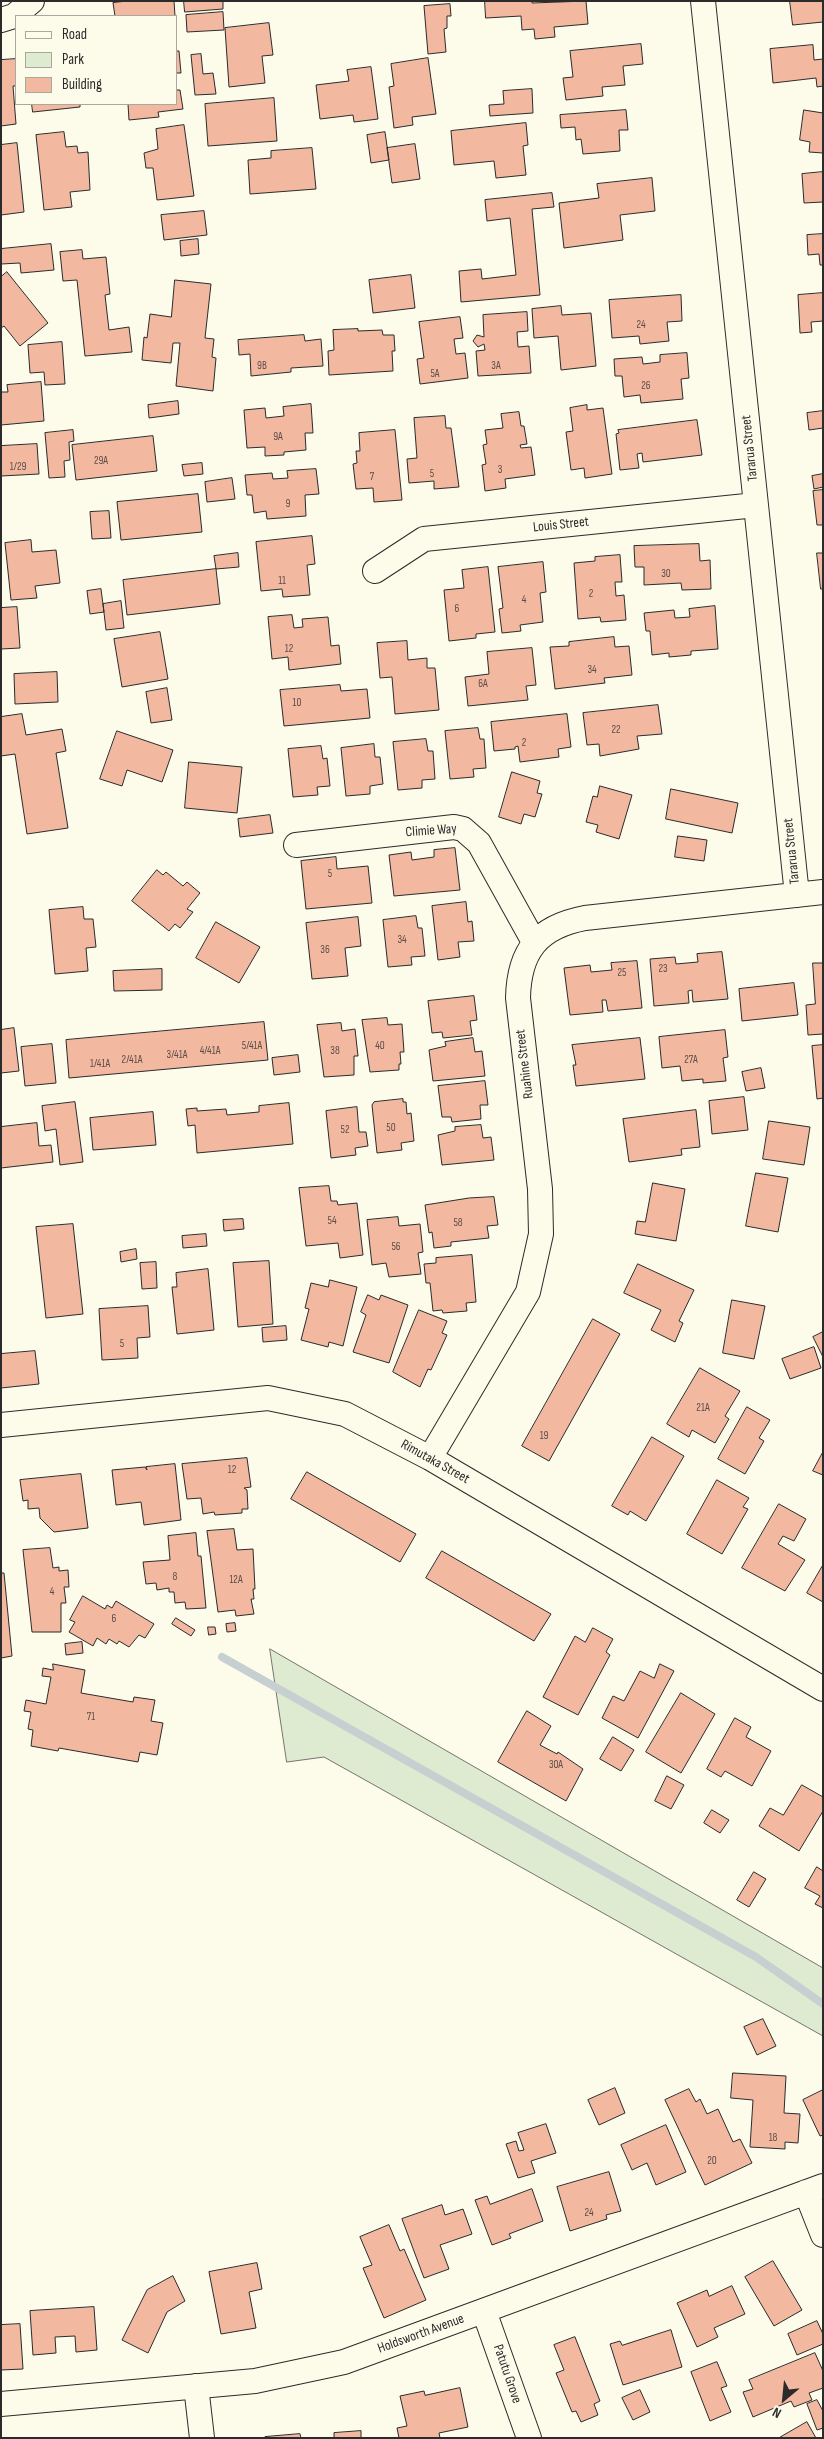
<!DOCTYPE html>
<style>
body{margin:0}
#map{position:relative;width:824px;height:2439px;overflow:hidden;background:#fdfbea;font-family:"Sofia Sans Condensed",sans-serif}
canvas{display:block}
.frame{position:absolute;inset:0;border:2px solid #2b2b2b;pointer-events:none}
.legend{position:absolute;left:15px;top:15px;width:162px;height:90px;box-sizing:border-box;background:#fdfbea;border:1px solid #a9a89e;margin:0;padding:6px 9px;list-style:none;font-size:15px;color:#2b2b2b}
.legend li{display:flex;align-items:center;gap:10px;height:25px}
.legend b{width:25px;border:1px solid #a9a89e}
.north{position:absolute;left:759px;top:2374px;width:50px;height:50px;-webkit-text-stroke:4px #fdfbea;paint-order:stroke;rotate:208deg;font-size:14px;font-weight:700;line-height:20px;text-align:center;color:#2b2b2b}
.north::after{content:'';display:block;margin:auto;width:18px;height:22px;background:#2b2b2b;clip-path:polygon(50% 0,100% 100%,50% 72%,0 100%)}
</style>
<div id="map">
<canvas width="824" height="2439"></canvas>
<div class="frame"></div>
<ul class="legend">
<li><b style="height:6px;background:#fdfbea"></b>Road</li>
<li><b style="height:14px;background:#deebd1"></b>Park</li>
<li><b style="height:14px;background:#f2b8a0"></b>Building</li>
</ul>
<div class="north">N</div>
</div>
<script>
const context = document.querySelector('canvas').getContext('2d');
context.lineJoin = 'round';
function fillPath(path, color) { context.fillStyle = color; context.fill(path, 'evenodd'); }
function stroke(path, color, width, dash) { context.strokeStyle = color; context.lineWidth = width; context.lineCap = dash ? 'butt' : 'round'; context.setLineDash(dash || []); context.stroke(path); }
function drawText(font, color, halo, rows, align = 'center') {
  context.font = font + ' "Sofia Sans Condensed",sans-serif'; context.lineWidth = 4; context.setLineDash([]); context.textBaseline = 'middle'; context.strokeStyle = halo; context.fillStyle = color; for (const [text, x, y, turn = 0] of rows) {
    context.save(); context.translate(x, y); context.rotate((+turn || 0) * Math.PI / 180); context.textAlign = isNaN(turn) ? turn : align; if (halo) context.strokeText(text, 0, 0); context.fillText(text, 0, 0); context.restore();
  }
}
const green = new Path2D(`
 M270,1649l553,319v68l-499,-279 -37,5z`);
const stream = new Path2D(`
 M222,1657l534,300 67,47`);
const building = new Path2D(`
 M127,1h47l1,15h-60l-2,-13z
 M184,1h39v8l-38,3z
 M485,1h47v2l54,-2 2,23 -34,3 1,10 -20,2 -1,-10 -12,1 -1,-14 -35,2z
 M790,1h33v21l-30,3z
 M450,4l1,12h-4v12l-3,1 2,23 -18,2 -4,-48z
 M223,12l1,18 -37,2 -1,-17z
 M269,23l4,32 -11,1 3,27 -36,4 -4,-59z
 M641,44l2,20 -20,2 2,19 -23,2 1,9 -37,4 -3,-22 10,-1 -3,-26z
 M813,45l1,15 9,-1v27l-6,1 -1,-9 -43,5 -3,-34z
 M176,51h3l2,22h-5z
 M201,54l2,20 10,-1 3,21 -21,1 -4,-40z
 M428,58l8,56 -24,3 1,8 -19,3 -5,-41 5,-1 -3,-22z
 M16,59v27h-3l3,38 -15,2v-66z
 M371,67l7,52 -24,3 -1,-7 -33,4 -4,-34 33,-4 -2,-11z
 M532,89l1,24 -43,3 -1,-11 15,-1 -1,-13z
 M176,90h4l3,19 -25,3 1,5 -30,3 -1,-16h48z
 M274,98l3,43 -69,5 -3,-42z
 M32,104h48v3l-47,5z
 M626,110l2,20h-9l1,21 -37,3 -2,-15 -5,1 -1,-13 -14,1 -1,-13z
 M804,110l19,3v40l-14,-1 1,-10 -10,-2z
 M526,123l2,22 -5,1 3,29 -30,3 -2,-17 -40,4 -3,-34z
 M184,125l10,71 -37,4 -4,-32h-7l-2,-15 14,-4 -2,-20z
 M64,132l2,15 11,-1 1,7 10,-1 2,38 -20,2 2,15 -28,3 -8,-75z
 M385,132l4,28 -18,3 -4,-28z
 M17,143l7,69 -23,3v-70z
 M415,144l5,35 -28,4 -5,-35z
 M312,148l4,41 -66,5 -2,-34 23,-2v-7z
 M823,172v30l-19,1 -2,-29z
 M652,178l3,33 -35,4 3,25 -59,8 -5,-45 40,-5 -2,-14z
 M552,193l2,14 -22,2 8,86 -79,7 -2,-31 22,-2 1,10 34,-4 -6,-57 -23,3 -2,-21z
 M204,211l3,24 -43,5 -3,-25z
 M823,234v31h-3l-1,-11 -11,1 -1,-20z
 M198,239l1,15 -18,2 -1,-15z
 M51,244l3,26 -33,3 -1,-10 -19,1v-15z
 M82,250l1,9 23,-2 4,37 -5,1 4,35 20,-3 3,25 -47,4 -8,-76 -14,1 -3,-29z
 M7,272l41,51 -28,23 -16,-20 -3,2v-51z
 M411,275l4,33 -42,5 -4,-33z
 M175,280l36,4 -6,54 9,1 -2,18 4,1 -3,33 -37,-5 4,-43h-7l-2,20 -29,-3 2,-23 3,1 3,-24 21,3z
 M823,293v28l-12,1 1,10 -12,1 -2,-38z
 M681,295l1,26 -15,1 2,19 -29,3 -1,-8 -27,2 -3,-38z
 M561,306l1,9 29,-2 5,53 -35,4 -3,-34 -24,2 -2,-29z
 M527,312l1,19 -11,1 1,15 11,-1 2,27 -53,3 -2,-25 9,-1 -1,-6 -6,3 -5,-6 4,-6 7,2 -1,-22z
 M460,317l3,21 -9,1 2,15 9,-1 3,25 -48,6 -3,-25 7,-1 -5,-36z
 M358,329v2l24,-1 1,5h11l1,16h-3l1,20 -64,4 -1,-24 6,-1 -1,-20z
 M304,335l1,6 16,-2 2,27 -32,2v4l-40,4 -1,-22 -11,1 -1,-15z
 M62,342l3,42 -20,1 -1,-13 -14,1 -2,-28z
 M687,353l2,25 -8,1 2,20 -42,4 -1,-8 -16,2 -2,-21h-7l-1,-17 28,-2 1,7 17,-2v-7z
 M41,382l3,39 -43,4v-33h7l-1,-7z
 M178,401l1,13 -30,4 -1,-13z
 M311,404l2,29h-8l1,17 -22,2v3l-19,1v-9l-18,1 -3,-38 21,-2 1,10 18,-2 -1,-9z
 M587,405v5l16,-2 9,66 -27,4 -1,-10 -13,2 -5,-38 7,-1 -3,-23z
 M823,411v17l-14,2 -2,-17z
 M519,412l2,14h3l3,18 -7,1 1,3 10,-1 4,28 -30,4 1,9 -21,3 -3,-26 4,-1 -3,-19 4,-1 -2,-14 18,-2 -2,-14z
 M445,416l1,12h5l8,59 -25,2v-8l-25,2 -2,-24 10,-1 -3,-40z
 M697,420l5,35 -59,7 -1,-9 -5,1 2,14 -19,2 -4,-36 3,-1 -1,-3z
 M73,430l1,11 -5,1 1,18 -6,1 1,16 -16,1 -4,-45z
 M395,430l7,70 -28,2 -1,-14 -17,1 -3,-25 4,-1 -1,-12h4l-1,-18z
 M153,436l4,35 -81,9 -4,-35z
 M37,444l2,30 -38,2v-30z
 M202,463l1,11 -19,2 -2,-11z
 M316,469l3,25 -14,1 1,21 -39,3 -1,-8 -12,2 -2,-18h-5l-2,-20 27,-2 1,6 15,-1 -1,-7z
 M823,474v13l-9,2 -2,-13z
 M232,478l3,21 -28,3 -2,-20z
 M823,490v35h-6l-4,-34z
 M198,494l4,38 -81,8 -4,-38z
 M109,511l2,27 -19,1 -2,-27z
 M312,536l3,28 -8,1 3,30 -27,2 -1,-8 -21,2 -5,-49z
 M31,540l1,12 24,-2 4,33 -25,3 2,12 -26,2 -6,-57z
 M699,544l1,17 10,-1 1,29 -29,1 -1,-7 -37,2v-18h-9l-1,-21z
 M238,553l1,14 -23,2 -2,-13z
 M817,553h6v36h-2z
 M620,555l2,27h-7l1,14 8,-1 2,25 -25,2 -1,-5 -22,2 -4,-56 21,-2v-4z
 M543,562l3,30 -6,1 3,29 -23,3 1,6 -19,2 -3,-24 4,-1 -5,-41z
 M488,567l7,65 -19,2v4l-27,3 -5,-51 20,-2 -2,-18z
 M216,569l4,35 -93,11 -4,-35z
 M101,589l3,23 -14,2 -3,-23z
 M121,601l3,27 -18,2 -3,-26z
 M715,606l3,43 -27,2v4l-22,2v-4l-17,2 -2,-24h-4l-2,-18 30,-3 1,8 15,-1 -1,-8z
 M17,607l3,41 -19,1v-41z
 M292,615l2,13 9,-1 -1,-8 26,-2 3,29 8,-1 2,19 -52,6 -1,-13 -16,2 -4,-42z
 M160,632l8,47 -46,8 -8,-48z
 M614,637l1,10 14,-1 3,29 -28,3 1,5 -50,6 -5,-42 19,-1v-4z
 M407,641l1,19 19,-2v10h8l4,42 -44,4 -3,-37 -12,1 -3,-35z
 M532,648l4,37 -10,1 2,14 -60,6 -3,-29 24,-3 -2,-22z
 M57,672l1,30 -43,2 -1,-30z
 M340,685l1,6 26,-2 3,29 -86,8 -4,-36z
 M167,688l5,32 -21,3 -5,-31z
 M658,705l4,29 -25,2 2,13 -39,7 -1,-12 -12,1 -4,-32z
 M22,714l4,21 36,-6 4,22 -10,2 12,75 -41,6 -12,-80 -14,2v-39z
 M567,714l4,33 -13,2 1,8 -39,5 -2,-16 -3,1v2l-21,2 -3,-29z
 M478,728l2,11h4l2,29 -13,1 1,8 -24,2 -5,-48z
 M117,731l56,19 -11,32 -35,-12 -5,16 -22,-7z
 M426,739l2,12h5l2,28 -13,1v8l-24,2 -5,-48z
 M374,744l1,13h5l3,27 -13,2v8l-24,2 -5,-48z
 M321,746l2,13 4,-1 3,28 -13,1 1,8 -25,2 -5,-48z
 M189,762l53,5 -5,46 -52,-5z
 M512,772l28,9 -3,12 5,1 -7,23 -11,-3 -3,10 -22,-7z
 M600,786l32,9 -13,44 -23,-7 2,-7 -12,-3 7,-26 4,1z
 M671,789l67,14 -6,30 -66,-14z
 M270,815l3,18 -33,4 -2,-18z
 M678,836l29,4 -3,21 -29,-4z
 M455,848l5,42 -66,6 -5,-41 22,-3 1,8 22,-3v-7z
 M336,857l1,12 31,-3 4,37 -66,6 -5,-48z
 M157,870l6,5 3,-3 17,14 4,-4 13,11 -13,16 6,3 -13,16 -5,-4 -6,7 -37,-30z
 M466,902l2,20 4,-1 2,20 -16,1 2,15 -22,3 -6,-54z
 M83,907l1,12h9l3,28 -10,1 2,23 -33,3 -6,-64z
 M416,916l2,12h4l3,28 -14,1 1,8 -24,2 -5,-47z
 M358,917l3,29 -16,2 3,28 -36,3 -6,-56z
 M216,922l44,25 -21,36 -43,-25z
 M722,952l6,47 -35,3 -1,-12 -4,1 1,12 -35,3 -4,-47 25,-2 1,7 22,-2 -1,-8z
 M637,961l5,47 -34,3 -2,-11h-4l1,12 -33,3 -6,-47 26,-3 1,7 21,-2 -1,-7z
 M813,963h10v71l-15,1 -2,-30 9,-1z
 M162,969v21l-48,1 -1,-20z
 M794,983l4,32 -56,6 -3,-32z
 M474,996l3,24 -7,1 2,14 -29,3 -1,-6 -10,1 -4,-32z
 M387,1018l1,7 14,-1 2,28h-4l1,12h-2v6l-29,2 -8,-52z
 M264,1022l4,38 -199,18 -3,-38z
 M341,1023l1,8 13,-2 3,27h-4v19l-30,2 -7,-52z
 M14,1028l5,43 -18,2v-43z
 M725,1030l3,27 -5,1 3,23 -23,2v-4l-21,2 -2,-15 -18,2 -3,-31z
 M473,1038l2,14 7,-1 3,25 -52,5 -4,-31 17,-4 -1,-4z
 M640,1038l5,41 -69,7 -3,-21h3l-4,-20z
 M52,1044l4,39 -31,3 -4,-39z
 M823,1045v53l-6,1 -5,-53z
 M298,1055l2,17 -26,3 -2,-17z
 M761,1068l4,20 -19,3 -4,-19z
 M485,1081l3,24h-8l1,14 -29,3 -1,-5h-9l-4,-31z
 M744,1097l4,33 -36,4 -3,-33z
 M403,1099v3h3l1,12 4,-1 3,28 -13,2 1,7 -25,3 -5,-48 2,-3z
 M75,1102l8,60 -23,3 -4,-36 -11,2 -3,-25z
 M289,1103l4,41 -96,9 -2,-28 -7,1 -2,-17 11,-1v3l29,-2 1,6 32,-3v-6z
 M357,1107l2,25h7l2,14 -13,2 1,7 -25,3 -5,-47z
 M696,1110l4,37 -19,2 1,6 -53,7 -6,-43z
 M153,1112l3,33 -63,5 -3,-32z
 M769,1121l41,6 -6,38 -41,-6z
 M37,1123l2,23 12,-1 2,17 -52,6v-41z
 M481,1125l2,13 8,-1 3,23 -52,5 -4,-30 17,-4v-4z
 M756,1173l32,5 -10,54 -32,-6z
 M653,1183l32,6 -9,52 -41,-7 2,-13 8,1z
 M329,1186l2,15h6l1,4 19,-2 6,52 -23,3 -2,-15 -32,3 -7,-58z
 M494,1197l4,28 -11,1 2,12 -38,4v4l-17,2 -2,-16 -3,1 -4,-28 44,-7z
 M398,1217l1,9 21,-2 3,28 -5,1 3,21 -32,3 -3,-14 -14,2 -5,-45z
 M243,1219l1,10 -20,2 -1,-11z
 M73,1224l10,90 -37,4 -10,-91z
 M206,1234l1,12 -24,2 -1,-12z
 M136,1249l1,10 -16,3 -1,-10z
 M472,1255l4,47 -10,1 1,8 -24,2 -1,-3 -9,1 -3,-28h-4l-2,-19 12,-1v-5z
 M269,1261l4,63 -35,3 -5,-64z
 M156,1262l1,26 -15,1 -2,-26z
 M638,1264l56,26 -15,31 4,2 -8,19 -24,-12 10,-20 -37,-17z
 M208,1269l6,61 -37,4 -5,-47h5l-1,-14z
 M330,1280l27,7 -14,59 -14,-4 -1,5 -27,-7 8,-31 -4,-1 6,-25 17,4z
 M368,1295l11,5 2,-5 27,10 -19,58 -36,-11 13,-37 -5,-3z
 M732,1300l33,6 -11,53 -31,-6z
 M148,1306l2,31 -13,1 1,20 -36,2 -3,-51z
 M419,1310l28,11 -5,12 5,2 -16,35 -3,-1 -8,18 -27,-15z
 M593,1319l27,15 -71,127 -27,-15z
 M286,1326l1,14 -24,2 -1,-14z
 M823,1332v25l-10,-20z
 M814,1347l7,21 -31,11 -8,-20z
 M35,1351l4,33 -38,4v-34z
 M700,1368l40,23 -15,25 4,3 -14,24 -23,-13 -3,7 -22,-13z
 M747,1407l23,13 -11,18 5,3 -19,33 -27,-15z
 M652,1437l32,19 -38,65 -16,-10 -2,4 -16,-9z
 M823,1452v23l-10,-4z
 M247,1458l4,29 -7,1 3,2 1,19h-6v4l-27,2 -1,-3 -11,2 -2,-16 -14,1 -5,-35z
 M175,1464l6,56 -37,5 -3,-23 -25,3 -4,-35 33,-3 2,3 -1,-3z
 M307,1472l109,62 -16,28 -109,-63z
 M81,1474l7,54 -34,4 -14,-14 -1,-10 -11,1v-9l-5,1 -3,-21z
 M717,1480l32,18 -6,9 5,2 -26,45 -35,-20z
 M779,1504l27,15 -12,22 -11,-5 -5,8 27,16 -20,31 -43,-23z
 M234,1529l3,21 16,-1 2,40h-2l1,10h-3l3,15 -18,2 -1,-6 -17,2 -11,-81z
 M196,1533l2,23h3l5,52 -20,1 -1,-7 -10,1 -1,-11h-5v-4l-12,2 -1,-7 -10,1 -3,-22 27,-2 -2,-24z
 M50,1548l3,20 6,-1v4l9,-1 1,17h-5l2,16h-5v29h-29l-9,-82z
 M442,1551l109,63 -17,27 -108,-63z
 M823,1565v37l-16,-9z
 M1,1573h3l8,83 -11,2z
 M83,1596l22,13 2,-4 5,3 4,-7 38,23 -9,14 -6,-3 -10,12 -10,-6 -2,3 -8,-5 -3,5 -9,-6 -4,8 -24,-14 6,-10 -5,-2z
 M176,1618l19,12 -4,6 -19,-12z
 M235,1623l1,8 -9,1 -1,-8z
 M208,1627h7l1,7 -7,1z
 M593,1628l20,11 -7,13 4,3 -32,60 -35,-18 32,-61 10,6z
 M82,1642l1,11 -17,2 -1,-11z
 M53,1664l32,6 -4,23 52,9 1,-5 21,3 -4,21 12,2 -6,32 -17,-3 -2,10 -79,-14 -1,3 -27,-5 2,-16 -5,-1 3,-17 -7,-1 2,-11 20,4 5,-27 -9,-1 1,-8 10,2z
 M660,1664l14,7 -36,67 -36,-20 11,-22 11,5 16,-30 14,7z
 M681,1693l34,21 -34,59 -35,-21z
 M527,1711l24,15 -11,19 17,9 1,-2 25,17 -17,32 -68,-39z
 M735,1718l16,9 -5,10 25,14 -19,35 -27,-15 -4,6 -14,-8z
 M613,1737l21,13 -13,21 -21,-12z
 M667,1776l17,9 -13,24 -16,-8z
 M802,1785l21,12v14l-24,40 -40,-25 11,-18 13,7z
 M712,1810l17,10 -9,13 -16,-10z
 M817,1867l6,4v37l-8,-4 5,-8 -15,-8z
 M754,1872l12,7 -17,28 -12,-7z
 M763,2019l13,27 -19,9 -13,-28z
 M733,2073l53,3 -2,37 16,1 -2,29 -13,-1v7l-35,-2 3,-47 -22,-2z
 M615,2088l10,25 -26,12 -11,-25z
 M689,2089l7,13 4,-3 7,15 11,-5 15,33 7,-3 12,24 -47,22 -40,-85z
 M823,2090v45l-3,1 -17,-36z
 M546,2124l10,29 -25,8 4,12 -17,5 -12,-34 10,-3 3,10 5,-1 -6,-17z
 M666,2125l20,47 -30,13 -9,-22 -15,7 -11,-25z
 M609,2172l12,39 -15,4 1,4 -37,12 -13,-44z
 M532,2189l11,32 -34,13 2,4 -19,7 -17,-45 12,-4 3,8z
 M442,2205l3,10 18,-6 9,25 -32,11 9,24 -25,9 -22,-59z
 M389,2225l11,26 4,-2 22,51 -42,18 -21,-50 9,-3 -12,-28z
 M773,2261l29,49 -28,16 -29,-49z
 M257,2263l5,26 -13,3 7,36 -35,6 -12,-62z
 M173,2276l12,25 -18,11 -19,41 -26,-13 25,-50z
 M732,2286l13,28 -31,14 4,9 -21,10 -20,-44 30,-13 2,6z
 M94,2307l3,43 -21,2 -1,-16 -20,1 1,16 -23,2 -3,-44z
 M817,2321l6,13v10l-26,11 -9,-21z
 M20,2324l3,45 -22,1v-45z
 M671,2330l11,37 -59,18 -13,-41 10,-3 2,4z
 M575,2337l25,64 -6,3 4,11 -17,7 -5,-11 -4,1 -16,-39 8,-3 -10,-25z
 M815,2353l8,18v17l-14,5 3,7 -18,7 -3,-6 -38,16 -10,-25 10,-3 -4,-9z
 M717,2362l10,24 -6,2 10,24 -21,9 -19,-49z
 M460,2388l8,39 -29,6 1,5h-41l-2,-10 10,-2 -7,-30 24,-5 1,4z
 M640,2390l10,22 -17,8 -11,-22z
 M817,2400l6,11v17l-6,2 -10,-26z
 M807,2422l9,16h-37z
 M361,2431v7h-27v-5z
 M300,2434l1,4h-36v-1z`);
const street = new Path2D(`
 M703,1l94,894
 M1,20l13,-4 18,-15
 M375,571l49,-32 332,-34
 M296,845l158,-18 9,2 16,14 55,99
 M1,1425l267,-27 77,16 85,44 393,231
 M430,1458l98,-166 13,-58 -1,-45 -22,-191c1,-47 20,-71 67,-80l238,-26
 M806,2192l17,43
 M484,2311l45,127
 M196,2386l6,52
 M1,2404l254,-23 89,-19 479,-176`);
const numberNames = [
 ["24",641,325],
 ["9B",262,366],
 ["3A",496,366],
 ["5A",435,374],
 ["26",646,386],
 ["9A",278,437],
 ["29A",101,461],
 ["1/29",18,467],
 ["3",500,470],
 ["5",432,474],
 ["7",372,477],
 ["9",288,504],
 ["30",666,574],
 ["11",282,581],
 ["2",591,594],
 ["4",524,600],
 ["6",457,609],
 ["12",289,649],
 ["34",592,670],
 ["6A",483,684],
 ["10",297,703],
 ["22",616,730],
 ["2",524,743],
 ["5",330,874],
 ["34",402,940],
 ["36",325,950],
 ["23",663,969],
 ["25",622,973],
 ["5/41A",252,1046],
 ["40",380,1046],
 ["4/41A",210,1051],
 ["38",335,1051],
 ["3/41A",177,1055],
 ["2/41A",132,1060],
 ["27A",691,1060],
 ["1/41A",100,1064],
 ["50",391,1128],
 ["52",345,1130],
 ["54",332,1221],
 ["58",458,1223],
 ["56",396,1247],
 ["5",122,1344],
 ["21A",703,1408],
 ["19",544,1436],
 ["12",232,1470],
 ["8",175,1577],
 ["12A",236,1580],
 ["4",52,1592],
 ["6",114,1619],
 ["71",91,1717],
 ["30A",556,1765],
 ["18",773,2138],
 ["20",712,2161],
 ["24",589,2213]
];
const streetNames = [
 ["Tararua Street",750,448,-96],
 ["Louis Street",561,525,-6],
 ["Climie Way",431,831,-4],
 ["Tararua Street",792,851,-96],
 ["Ruahine Street",525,1064,-97],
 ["Rimutaka Street",435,1462,29],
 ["Holdsworth Avenue",421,2334,-20],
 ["Patutu Grove",507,2374,71]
];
fillPath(green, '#deebd1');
stroke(green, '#74746e', 1);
stroke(stream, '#c7d0d0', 8);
fillPath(building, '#f2b8a0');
stroke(building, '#2b2b2b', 1);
stroke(street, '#2b2b2b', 26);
stroke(street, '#fdfbea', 24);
drawText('11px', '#5d4e48', null, numberNames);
drawText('14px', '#2b2b2b', '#fdfbea', streetNames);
</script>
